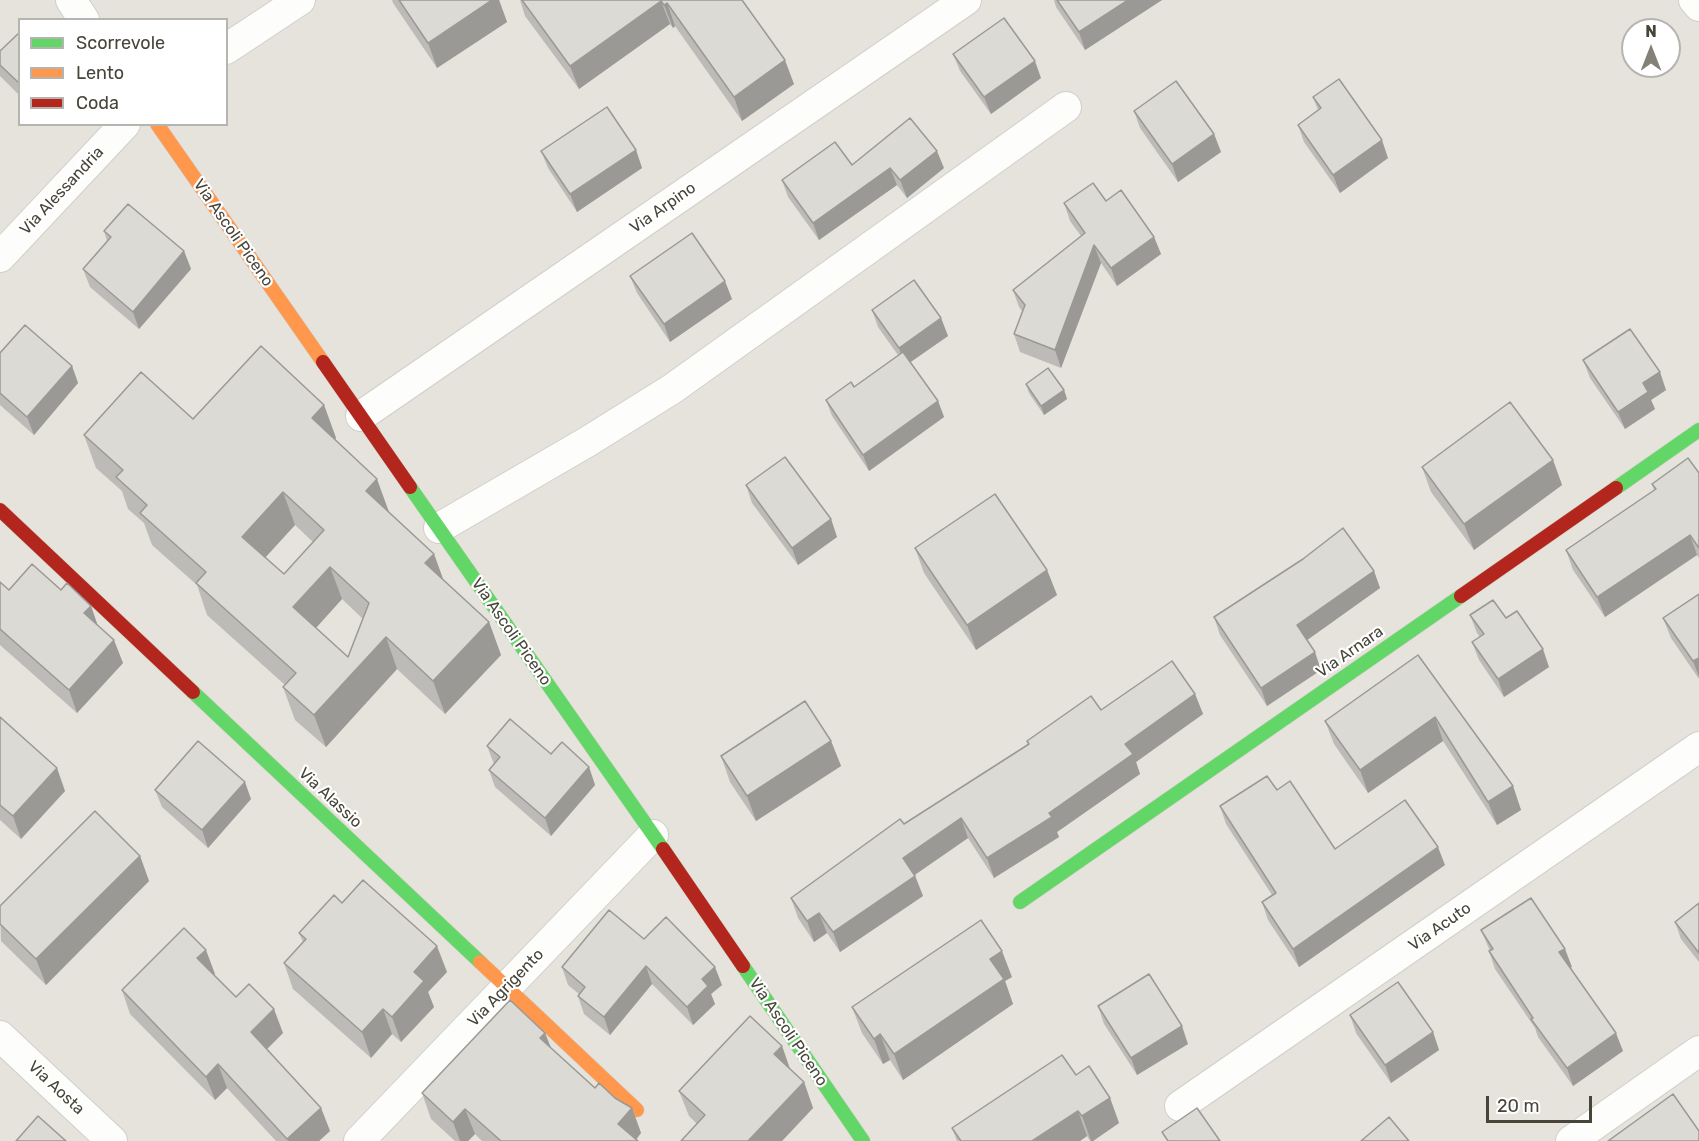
<!DOCTYPE html>
<style>
body{margin:0}
#map{position:relative;width:1699px;height:1141px;overflow:hidden;background:#f2f1ec;font-family:Rubik,sans-serif}
canvas{display:block}
.legend{position:absolute;left:18px;top:18px;width:210px;height:108px;box-sizing:border-box;background:#fff;border:2px solid #b5b4b0;margin:0;padding:8px 10px;list-style:none;font-size:18px;color:#474439}
.legend li{display:flex;align-items:center;gap:12px;height:30px}
.legend b{width:30px;border:2px solid #b5b4b0}
.north{position:absolute;left:1621px;top:18px;width:60px;height:60px;box-sizing:border-box;background:#fff;border:2px solid #b5b4b0;border-radius:50%;rotate:0deg;font-size:16px;font-weight:700;line-height:24px;text-align:center;color:#474439}
.north::after{content:'';display:block;margin:auto;width:21px;height:27px;background:#838178;clip-path:polygon(50% 0,100% 100%,50% 72%,0 100%)}
.scale{position:absolute;left:1486px;top:1096px;width:106px;height:27px;box-sizing:border-box;border:3px solid #474439;border-top:0;padding-left:8px;font-size:18px;line-height:21px;white-space:nowrap;color:#474439;-webkit-text-stroke:4px #fff;paint-order:stroke}
</style>
<div id="map">
<canvas width="1699" height="1141"></canvas>
<ul class="legend">
<li><b style="height:8px;background:#63d668"></b>Scorrevole</li>
<li><b style="height:8px;background:#ff974d"></b>Lento</li>
<li><b style="height:8px;background:#b3261e"></b>Coda</li>
</ul>
<div class="north">N</div>
<div class="scale">20 m</div>
</div>
<script>
const context = document.querySelector('canvas').getContext('2d');
context.lineJoin = 'round';
function fillPath(path, color) { context.fillStyle = color; context.fill(path, 'evenodd'); }
function stroke(path, color, width, dash) { context.strokeStyle = color; context.lineWidth = width; context.lineCap = dash ? 'butt' : 'round'; context.setLineDash(dash || []); context.stroke(path); }
function drawText(font, color, halo, rows, align = 'center') {
  context.font = font + ' Rubik,sans-serif'; context.lineWidth = 4.5; context.setLineDash([]); context.textBaseline = 'middle'; context.strokeStyle = halo; context.fillStyle = color; for (const [text, x, y, turn = 0] of rows) {
    context.save(); context.translate(x, y); context.rotate((+turn || 0) * Math.PI / 180); context.textAlign = isNaN(turn) ? turn : align; if (halo) context.strokeText(text, 0, 0); context.fillText(text, 0, 0); context.restore();
  }
}
const residential = new Path2D(`
 M0,0h1699v1141h-1699zM20,20h206v104h-206zM1633,30h36v36h-36z`);
const street = new Path2D(`
 M71,0l13,20
 M1694,0l5,6
 M226,49l74,-49
 M0,257l125,-133
 M361,416l605,-416
 M439,528l148,-86 85,-53 394,-282
 M0,1036l112,105
 M1180,1106l519,-359
 M359,1141l294,-306
 M1571,1141l128,-90`);
const fast = new Path2D(`
 M410,487l253,362
 M1616,488l83,-58
 M193,692l287,270
 M1020,902l441,-306
 M743,966l120,175`);
const slow = new Path2D(`
 M157,124l166,238
 M480,962l157,148`);
const jam = new Path2D(`
 M323,362l87,125
 M0,510l193,182
 M1461,596l155,-108
 M663,849l80,117`);
const wall = new Path2D(`
 M392,0h107l8,22 -70,46 -44,-65z
 M520,0h222l52,84 -52,37 -67,-95 -2,2 -3,-4 -91,65 -54,-73z
 M1054,0h108l-77,50 -29,-43z
 M20,32v64l-20,-20v-25z
 M953,54l88,24 -50,36 -31,-43z
 M1313,97l75,61 -48,35 -36,-51 -6,-17 20,-15z
 M1134,111l80,23 7,18 -43,30 -38,-54z
 M636,150l6,18 -65,44 -29,-44 -7,-17z
 M852,165l92,3 -37,30 -10,-13 -78,55 -31,-43 -6,-17z
 M1106,201l48,36 7,17 -44,32 -16,-23 -40,105 -41,-16 -6,-18 8,-23 -3,-4 -6,-17 68,-54 -11,-15 -6,-18z
 M104,231l80,20 7,18 -52,60 -49,-42 -7,-18 24,-28z
 M630,276l102,23 -62,43 -33,-49z
 M872,310l69,8 7,18 -38,26 28,39 6,16 -75,54 -37,-55 -6,-16 28,-13 44,-32 -20,-28z
 M0,353l72,13 6,17 -44,52 -34,-30z
 M1583,360l83,30 -15,10 4,9 -30,20 -35,-51z
 M1026,384l38,6 3,9 -23,16 -15,-22z
 M324,405l12,33 -1,1 54,73 45,42 9,26 46,42 12,33 -56,59 -48,-45 -71,78 -31,-27 -12,-33 2,-2 -78,-70 -10,-30 -45,-40 -8,-22 -16,-14 -6,-18 -26,-23 -12,-33 109,-16zM295,525l18,17 -29,32 -19,-17zM342,599l21,20 -15,38 -32,-29z
 M1553,460l9,25 -88,65 -43,-58 -9,-25z
 M1699,473v85l-2,-3 -92,62 -32,-47 -7,-20 88,-60 -2,-6z
 M746,485l85,34 6,18 -39,28 -46,-62z
 M915,548l132,22 10,25 -81,55 -52,-77z
 M1374,571l6,17 -73,52 14,30 -54,36 -47,-71 -6,-18z
 M0,582l9,8h52l30,16 6,19 26,38 -46,50 -77,-68z
 M1699,594v85l-28,-41 -8,-20z
 M1470,615l36,3 43,49 -45,30 -25,-37 -7,-18 8,-5 -3,-4z
 M1418,655l95,131 8,24 -24,15 -54,-84 -75,52 -34,-49 -9,-23z
 M1195,694l8,20 -67,48 4,12 -83,58 2,5 -65,41 -26,-40 -53,37 8,21 -83,56 -13,-19 -13,9 -16,-24 -7,-20 237,-153 -1,-4 74,-31z
 M0,717l65,74 -44,48 -21,-19z
 M831,741l10,25 -85,55 -26,-39 -9,-26z
 M487,746l64,8 38,13 6,18 -44,51 -56,-49 -6,-17 5,-6z
 M155,790l96,9 -43,49 -46,-41z
 M1277,790l58,59 110,16 -146,102 -31,-47 -6,-18 10,-7 -46,-71 -6,-18z
 M140,856l9,25 -103,104 -45,-44 -1,-35z
 M342,903l105,69 -19,20 6,15 -33,35 -9,-8 -21,24 -78,-69 -9,-26 19,-21 -4,-9z
 M1699,903v59l-18,-23 -6,-17z
 M1481,930l91,37h-2l53,84 -50,35 -35,-49 -3,-9 -40,-59 -6,-18h1z
 M644,939l78,46 -11,9 4,10 -22,21 -41,-41 -42,51 -26,-21 -6,-18 1,-2 -11,-9 -6,-18z
 M215,974l-2,1 23,22 47,36 -16,16 54,59 9,23 -11,10h-43l-49,-53 -12,12 -85,-86 -8,-24z
 M1012,977l-7,4 8,23 -110,76 -13,-20 -7,4 -21,-31 -10,-26z
 M1098,1006l90,38 -51,31 -33,-51z
 M1350,1015l83,17 6,18 -48,33 -35,-50z
 M545,1033l6,15 44,40 37,20 9,25 -5,6 2,2h-156l-7,-7 -7,7h-13l-24,-22 -9,-26z
 M782,1046l8,23 14,13 9,26 -31,33h-101l16,-17 -8,-8 -10,-25z
 M1076,1075l34,23 9,25 -26,18h-3l-3,-5 -7,5h-123l-5,-13z`);
const shadedWall = new Path2D(`
 M492,0h7l8,22 -70,46 -9,-25z
 M1128,0h34l-77,50 -6,-18z
 M661,1l9,23 -91,65 -9,-23z
 M667,3l8,23 -2,2 -9,-23z
 M785,60l9,24 -52,37 -8,-24z
 M1035,61l6,17 -50,36 -7,-17z
 M1214,134l7,18 -43,30 -6,-18z
 M1382,140l6,18 -48,35 -7,-18z
 M636,150l6,18 -65,44 -7,-18z
 M937,151l7,17 -37,30 -7,-18z
 M890,168l7,17 -78,55 -6,-17z
 M1154,237l7,17 -44,32 -6,-18z
 M1094,245l7,18 -40,105 -6,-18z
 M184,251l7,18 -52,60 -6,-17z
 M725,281l7,18 -62,43 -6,-18z
 M941,318l7,18 -43,30 -6,-18z
 M72,366l6,17 -44,52 -7,-18z
 M1660,372l6,18 -15,10 4,9 -30,20 -7,-17 25,-29z
 M1064,390l3,9 -23,16 -3,-9z
 M938,401l6,16 -75,54 -6,-16z
 M324,405l12,33 -12,13 -12,-33z
 M1553,460l9,25 -88,65 -10,-26z
 M377,479l12,33 -23,-21z
 M283,492l12,33 -41,45 -12,-33z
 M831,519l6,18 -39,28 -6,-17z
 M1690,535l7,20 -92,62 -8,-20z
 M434,554l12,33 -21,-24z
 M330,567l12,32 -37,41 -12,-33z
 M1047,570l10,25 -81,55 -9,-25z
 M1374,571l6,17 -77,55 -6,-18z
 M91,606l8,23 -15,-16z
 M489,622l12,33 -56,59 -12,-33z
 M386,637l11,32 -71,78 -12,-32z
 M114,640l9,23 -46,50 -8,-23z
 M1543,649l6,18 -45,30 -6,-18z
 M1315,652l6,18 -54,36 -6,-18z
 M1699,658v19l-6,-16z
 M1195,694l8,20 -67,48 4,12 -83,58 2,5 -65,41 -7,-20 62,-45 76,-69z
 M1435,717l8,24 -75,52 -8,-23z
 M831,741l10,25 -85,55 -9,-25z
 M589,767l6,18 -44,51 -6,-18z
 M57,768l8,23 -44,48 -8,-23z
 M245,782l6,17 -43,49 -6,-18z
 M1513,786l8,24 -24,15 -9,-23z
 M961,818l7,20 -58,40 -7,-20z
 M1438,847l7,18 -146,102 -6,-18z
 M140,856l9,25 -103,104 -10,-26z
 M915,876l8,20 -83,56 -7,-20z
 M819,913l8,20 -13,9 -7,-21z
 M437,946l10,26 -19,20 6,15 -33,35 -9,-25 22,-45z
 M1565,949l7,18 -6,3 -7,-18z
 M206,950l9,24 -9,8 -9,-24z
 M1002,951l10,26 -7,4 8,23 -110,76 -9,-26 96,-95z
 M646,966l6,18 -42,51 -6,-18z
 M715,967l7,18 -11,9 4,10 -22,21 -6,-18 15,-28z
 M274,1009l9,24 -23,23 -9,-24z
 M383,1009l9,25 -21,24 -9,-26z
 M1182,1026l6,18 -51,31 -6,-17z
 M1433,1032l6,18 -48,33 -6,-18z
 M545,1033l10,25 -15,-20z
 M1616,1033l7,18 -50,35 -6,-18z
 M880,1034l10,26 -7,4 -9,-25z
 M782,1046l9,26 -17,-18z
 M218,1064l9,24 -12,12 -9,-23z
 M804,1082l9,26 -31,33h-34z
 M1110,1098l9,25 -26,18h-2l-9,-25z
 M321,1108l9,23 -11,10h-31l-1,-2z
 M632,1108l9,25 -6,8 -17,-17z
 M465,1109l10,25 -7,7h-8l-7,-19z
 M1078,1111l9,25 -7,5h-48z`);
const building = new Path2D(`
 M399,0h93l-64,43z
 M522,0h220l43,60 -51,37 -67,-94 -3,2 -3,-4 -91,65z
 M1057,0h71l-49,32z
 M1004,18l31,43 -51,36 -31,-43z
 M20,32v52l-20,-19v-14z
 M1339,79l43,61 -49,35 -35,-50 23,-17 -8,-11z
 M1176,81l38,53 -42,30 -38,-53z
 M607,107l29,43 -66,44 -29,-43z
 M910,118l27,33 -37,29 -10,-12 -77,55 -31,-43 53,-38 17,23z
 M1093,183l13,18 15,-11 33,47 -43,31 -17,-23 -39,105 -41,-16 11,-29 -12,-15 72,-57 -21,-30z
 M128,204l56,47 -51,61 -50,-43 28,-32 -7,-6z
 M692,233l33,48 -61,43 -34,-48z
 M914,280l27,38 -42,30 -27,-38z
 M25,325l47,41 -45,51 -27,-24v-40z
 M1630,329l30,43 -17,11 5,9 -30,20 -35,-52z
 M261,346l63,59 -12,13 65,61 -11,12 68,63 -9,9 64,59 -56,59 -47,-44 -72,78 -31,-28 13,-14 -100,-90 10,-11 -66,-59 7,-8 -31,-28 7,-7 -39,-35 57,-63 52,47zM283,492l41,38 -40,44 -42,-37zM330,567l39,36 -21,54 -55,-50z
 M903,352l35,49 -75,54 -37,-55 25,-18 3,5z
 M1048,368l16,22 -23,16 -15,-22z
 M1510,402l43,58 -89,64 -42,-57z
 M785,457l46,62 -39,29 -46,-63z
 M1688,458l11,15v75l-9,-13 -93,62 -31,-47 90,-61 -4,-5z
 M995,494l52,76 -80,55 -52,-77z
 M1343,528l31,43 -77,54 18,27 -54,36 -47,-71 89,-58z
 M32,564l29,26 6,-7 24,23 -7,7 30,27 -45,50 -69,-61v-47l9,8z
 M1699,594v64l-6,3 -30,-43z
 M1493,600l13,18 11,-7 26,38 -45,30 -26,-37 12,-8 -14,-19z
 M1418,655l95,131 -25,16 -53,-85 -75,53 -35,-49z
 M1172,661l23,33 -70,50 8,10 -84,59 3,4 -65,41 -26,-40 -58,40 12,18 -82,56 -14,-19 -12,8 -16,-23 109,-79 4,5 125,-80 -2,-3 64,-45 10,14z
 M805,701l26,40 -84,55 -26,-40z
 M0,717l57,51 -44,48 -13,-11z
 M510,719l41,35 11,-12 27,25 -44,51 -56,-48 11,-13 -13,-11z
 M198,741l47,41 -43,48 -47,-40z
 M1267,776l10,14 13,-9 45,68 70,-49 33,47 -145,102 -31,-47 14,-9 -56,-87z
 M95,811l45,45 -104,103 -36,-35v-18z
 M363,880l74,66 -23,26 10,9 -32,36 -9,-8 -21,23 -78,-69 22,-24 -7,-6 35,-38 8,8z
 M1531,898l34,51 -6,3 57,81 -49,35 -36,-49 2,-1 -44,-67 4,-2 -12,-19z
 M1699,903v50l-24,-31z
 M609,910l35,29 22,-22 49,50 -13,12 6,7 -21,21 -41,-41 -42,51 -26,-21 7,-9 -23,-20z
 M981,920l21,31 -12,8 14,20 -110,75 -14,-20 -6,5 -22,-32z
 M184,928l22,22 -9,8 39,39 13,-13 25,25 -23,23 70,76 -34,31 -69,-75 -12,13 -84,-87z
 M1149,974l33,52 -51,32 -33,-52z
 M1398,982l35,50 -48,33 -35,-50z
 M510,1000l35,33 -5,5 55,50 4,-5 16,15 17,10 -14,16 20,17h-137l-36,-32 -12,13 -31,-29z
 M750,1016l32,30 -8,8 30,28 -56,59h-67l24,-26 -26,-24z
 M1062,1055l14,20 13,-9 21,32 -28,18 -4,-5 -46,30h-71l-9,-13z
 M1673,1094l26,37v10h-91z
 M1197,1108l23,33h-52l-6,-9z
 M38,1116l28,25h-50z
 M1389,1117l20,24h-48z`);
const streetNames = [
 ["Via Alessandria",62,191,-47],
 ["Via Arpino",663,208,-35],
 ["Via Ascoli Piceno",233,233,55],
 ["Via Ascoli Piceno",511,632,55],
 ["Via Arnara",1350,652,-35],
 ["Via Alassio",330,798,43],
 ["Via Acuto",1440,927,-35],
 ["Via Agrigento",506,988,-46],
 ["Via Ascoli Piceno",788,1032,56],
 ["Via Aosta",56,1088,43]
];
fillPath(residential, '#e5e3db');
stroke(street, '#d0cfca', 32);
stroke(fast, '#d0cfc4', 15);
stroke(slow, '#d0cfc4', 15);
stroke(jam, '#d0cfc4', 15);
stroke(street, '#fdfdfc', 30);
stroke(fast, '#63d668', 14);
stroke(slow, '#ff974d', 14);
stroke(jam, '#b3261e', 14);
fillPath(wall, '#bdbbb7');
fillPath(shadedWall, '#9a9995');
fillPath(building, '#dcdad5');
stroke(building, '#9a9995', 1.5);
drawText('16px', '#474439', '#fff', streetNames);
</script>
